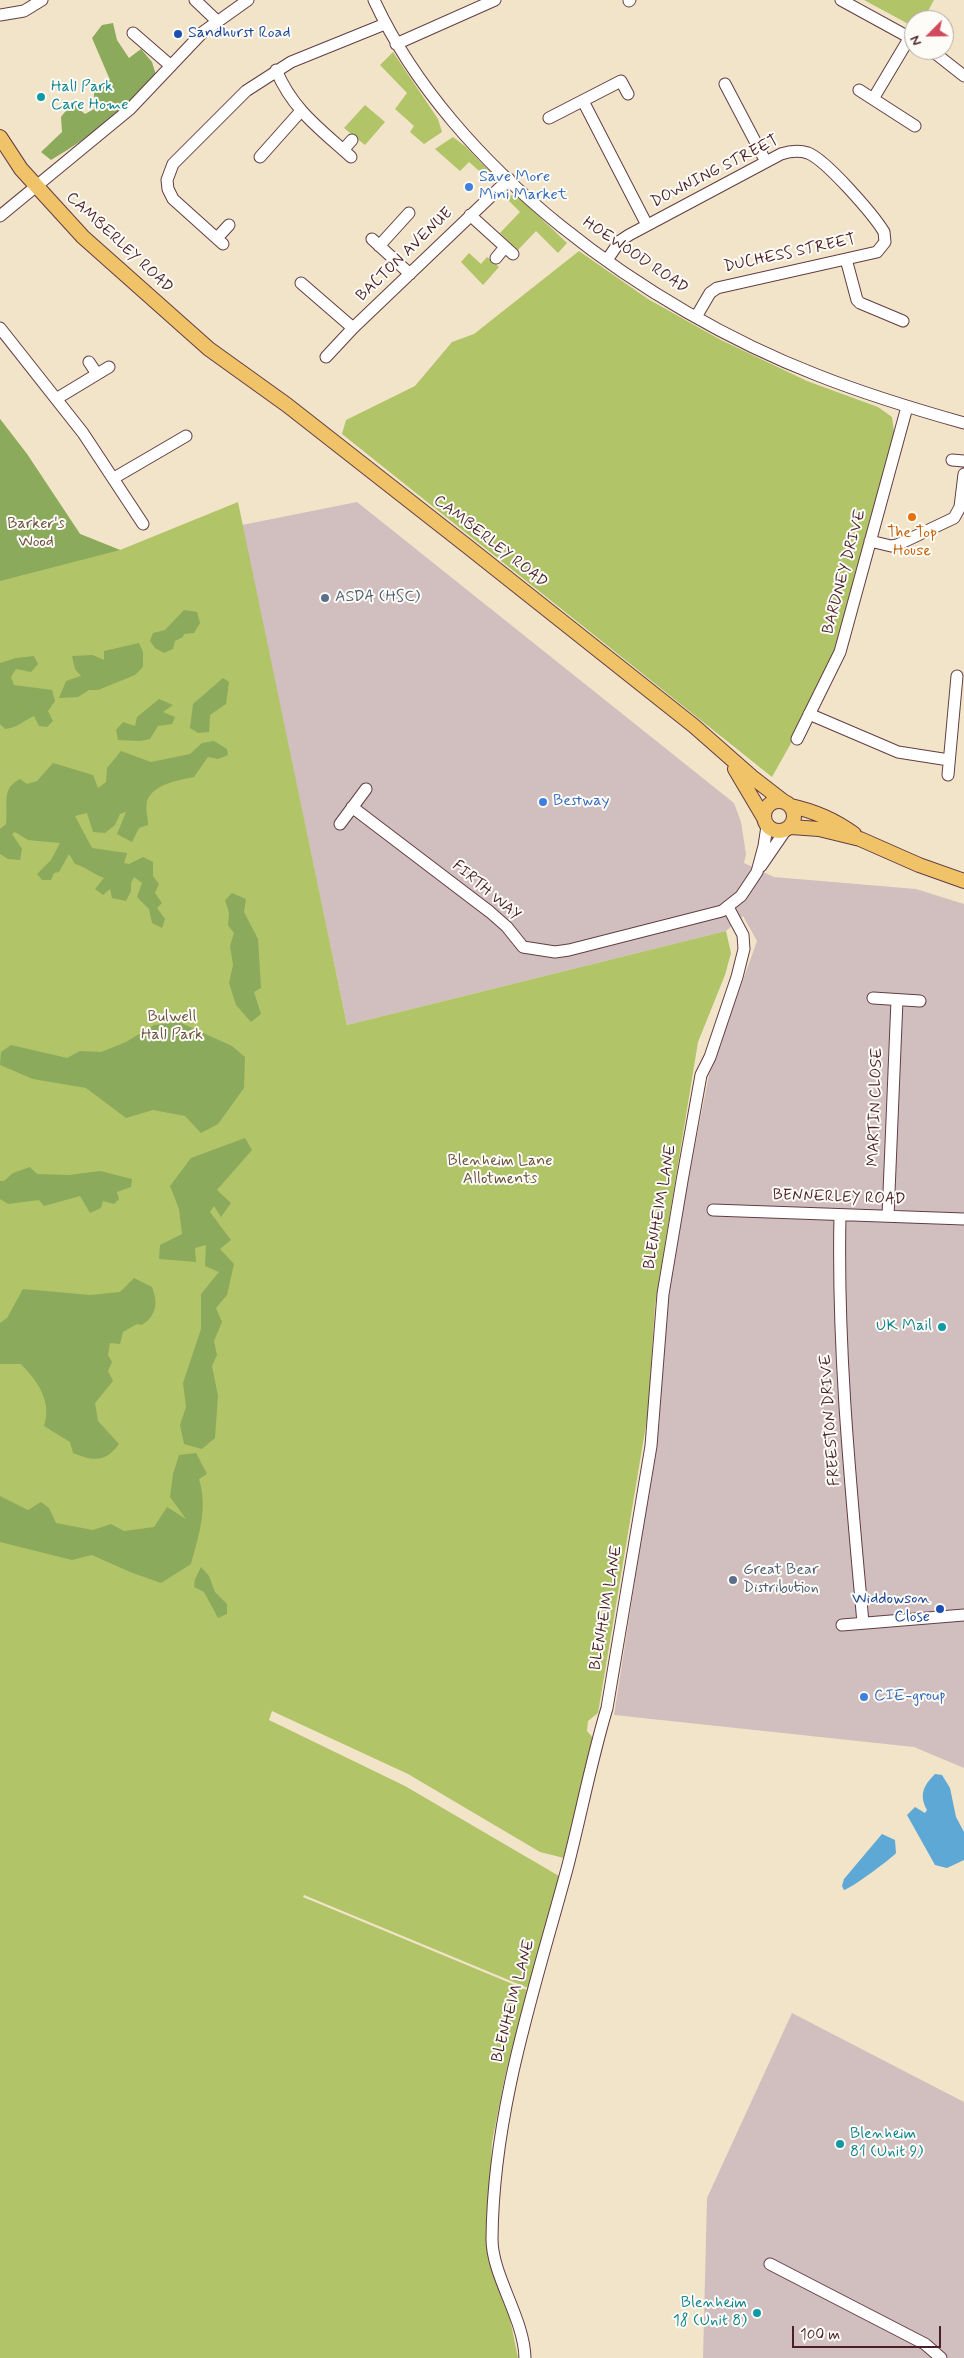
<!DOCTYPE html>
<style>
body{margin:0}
#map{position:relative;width:964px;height:2358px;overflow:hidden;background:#f2e4c8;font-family:Mynerve,sans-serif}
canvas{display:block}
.north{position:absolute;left:904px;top:10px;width:50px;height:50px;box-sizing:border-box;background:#fdfcf7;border:1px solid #b5a4a5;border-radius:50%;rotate:247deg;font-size:14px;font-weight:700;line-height:20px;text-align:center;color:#4a1f2b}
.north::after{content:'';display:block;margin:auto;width:18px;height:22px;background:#d1495b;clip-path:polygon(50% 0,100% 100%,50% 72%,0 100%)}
.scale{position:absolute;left:792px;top:2326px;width:149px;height:22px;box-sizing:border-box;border:2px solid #4a1f2b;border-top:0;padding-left:6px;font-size:15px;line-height:18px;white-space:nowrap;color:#4a1f2b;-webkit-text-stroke:4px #fdfcf7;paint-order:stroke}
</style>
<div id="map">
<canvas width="964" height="2358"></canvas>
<div class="north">N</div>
<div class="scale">100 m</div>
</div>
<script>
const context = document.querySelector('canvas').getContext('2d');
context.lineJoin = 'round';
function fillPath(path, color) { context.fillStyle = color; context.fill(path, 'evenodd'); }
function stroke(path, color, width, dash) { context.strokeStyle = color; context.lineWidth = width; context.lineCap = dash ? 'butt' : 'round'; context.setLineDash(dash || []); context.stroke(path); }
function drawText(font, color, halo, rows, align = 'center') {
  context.font = font + ' Mynerve,sans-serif'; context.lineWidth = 4; context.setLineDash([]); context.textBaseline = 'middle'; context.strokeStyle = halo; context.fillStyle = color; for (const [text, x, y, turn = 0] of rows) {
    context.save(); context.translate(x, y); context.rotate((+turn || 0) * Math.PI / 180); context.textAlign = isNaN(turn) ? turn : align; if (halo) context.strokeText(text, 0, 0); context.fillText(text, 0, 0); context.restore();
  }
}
const industrial = new Path2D(`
 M357,502l377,301 7,19 5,32 -2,9 30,14 142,12 48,15v864l-50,-21 -300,-32 45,-289 7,-120 16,-95 27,-136 48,-134 -14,-25 -17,15 -379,94 -105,-500z
 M792,2013l172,89v256h-261l4,-160z`);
const green = new Path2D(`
 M864,0h70l-11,20h-9v7z
 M393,52l45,67 4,13 -18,12 -14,-12 4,-6 -19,-17 12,-16 -27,-28z
 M365,105l20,17 -20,23 -21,-17z
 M453,137l13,10 24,25 -4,5 -17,-15 -9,9 -25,-22z
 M513,195l10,6 44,42 -9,10 -22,-22 -18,19 -18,-17 20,-21 -16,-16z
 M579,251l69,48 73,41 86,41 71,26 14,10 2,15 -58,215 -27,64 -37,66 -430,-343 4,-14 69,-34 37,-44 22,-8z
 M469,253l12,11 6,-7 12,10 -16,18 -22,-23z
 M0,419l27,35 53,80 40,16 118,-48 109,523 379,-94 5,22 -6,22 -27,67 -43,263 -7,108 -50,300 -10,8 -1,10 6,7 -29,120 -24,-6 -132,-78 -136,-63 -3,9 136,66 154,90 -31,112 -224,-93 -1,2 224,93 -22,86 -13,66 -4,75 1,35 20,62 9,44h-518z`);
const forest = new Path2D(`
 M113,23l4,17 12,18 12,-9 11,13 4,13c-32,33 -65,62 -105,85l-10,-8 21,-20 -1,-15 11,-14 13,11 9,-5v-19l16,-10 -18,-42 10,-13z
 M0,419l27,35 53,80 40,16 -120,31z
 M184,610l13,2 3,11 -6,10 -10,1 -1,3 -8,4 -2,8 -9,4 -9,-5 -5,-7 3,-8 12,-3z
 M139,643l4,9v15l-8,8 -37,15h-9l-11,7 -19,1 7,-17 15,-5 -6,-7 -3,-13 21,-1 11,5v-9z
 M34,656l4,8 -7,8 -15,-3 -5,8 3,8 38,5 3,11 -7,10 5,10 -6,6 -8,-1 -5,-10c-11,5 -17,12 -29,13l-5,-5v-61l16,-5z
 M223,678l6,4 -3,22 -16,11 -1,17 -11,1 -8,-5 3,-24z
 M159,699l14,6 -10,7 12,5 -3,7 -14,2 -8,13 -10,2 -22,-1 -2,-10 7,-8 12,4 2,-9z
 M214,741l13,8 1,6 -10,4 -10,-2 -14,20c-15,3 -41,7 -47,24 -2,7 1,17 1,24l-9,3 -7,14 -15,-8 9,-22 -6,2 -5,11 -10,8 -12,-1 -6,-19 -12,3 17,32 35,5 -3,10 5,1 14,-7 10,5v14l6,8 -4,9 7,10 -5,5 8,11 -3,9 -10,-5 -3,-14 -12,-12 5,-14 -8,-6 -3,6v8l-5,10 -14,-3 -2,-9 -7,6 -8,-6 9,-11c-12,-4 -17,-11 -29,-14l-6,-10 -10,18 -5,1 -3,7h-9l-5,-6 14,-14 9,-17 -32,-3 -13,-8 -3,2 10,15 -2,11 -12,-1 -8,-5v-25l6,-5c3,-19 -6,-35 14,-45l7,5 10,-3 16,-18 40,12 5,13 8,-6 1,-14 14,-17 30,11 39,-8 12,-11z
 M232,893l14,6 -2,13 14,27 3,49 -7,4 7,22 -10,8 -15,-17 -7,-22 4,-18 -3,-19 4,-13 -6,-8 1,-12 -4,-13z
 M179,1022l53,24 13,11 -1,31 -26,36 -17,9 -16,-17 -32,-6 -27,8 -40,-30 -53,-9 -33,-14 1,-13 10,-7 56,13 13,-7 21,1 25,-10 28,-17z
 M245,1138l7,12 -35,40 14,13 -10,14 -7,-11 -4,6 21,28 -11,9 14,15 -7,31 -11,13 6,14 -8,19 3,14 -5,11 6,30 -3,42 -13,11 -18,-5 -4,-19 6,-18 -3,-24 18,-54v-35l18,-22 -14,-6 1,-21 -11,3 1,14 -37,-3 1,-14 22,-11 -3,-25 -9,-23 21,-28z
 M30,1167l7,7 32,1 31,-4 32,8 -1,8 -14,5 2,7 -5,5 -11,-3 -2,7 -11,5 -10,-17 -36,10 -5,-6 -31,4 -8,-5v-18h4l9,-8z
 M134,1278l18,9c6,16 5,28 -10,38l-5,-1 -14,8 -3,12 -10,-1 -2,12 4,7 -4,9 5,10 -18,22 3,18 21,23c-14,19 -26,17 -46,9l-3,-11 -26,-16c8,-25 -6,-44 -23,-62h-21v-41l7,-5 16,-29 67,6 30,-3z
 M196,1453l11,21 -8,5c9,29 0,56 -8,85l-30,19 -31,-11 -38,-17 -20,5 -72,-18v-46l28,14 13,-8 8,6 7,15 37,7 18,-6 13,7 30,-4 13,-20 19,12 -16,-22 3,-23 6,-19z
 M201,1567l8,9 6,16 12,12v10l-9,4 -14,-26 -10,-5 1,-8z`);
const water = new Path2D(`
 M935,1774l7,1 8,13 6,29 8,15v28l-17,8 -12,-3 -28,-50 8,-8 10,6 2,-3c-8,-15 -4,-24 8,-36z
 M882,1834l13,6 1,13c-5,6 -46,36 -52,37l-2,-4 2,-7z`);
const minor = new Path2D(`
 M195,0l21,20
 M374,0c78,169 273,309 443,375 48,19 97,34 147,48
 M841,0l73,40
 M629,1l1,-1
 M0,15l24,-4 18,-11
 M133,33l38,33
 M396,44l99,-44
 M931,50l33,26
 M276,70c17,40 43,58 75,87
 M725,84l41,78
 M859,90l56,36
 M873,99l37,-62
 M583,101l64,124
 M549,118l72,-37 7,13
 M343,150l9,-10
 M260,157l40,-45
 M470,215l43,39
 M0,216l130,-107 73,-77 45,-32
 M217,238l12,-13
 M372,239l38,35
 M223,244l-50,-45 -5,-10 -1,-9 6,-16 73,-73 45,-29 94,-38
 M379,246l30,-33
 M496,258l9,-11
 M846,259l11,41 3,3 43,18
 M607,260l13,-19 9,-6 152,-81c9,-3 18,-4 27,-1 18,7 65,61 76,79l1,10 -8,10 -160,36 -7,5 -14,24
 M301,283l52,45
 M0,328l83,105 60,91
 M326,357l27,-29 156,-149
 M89,362l8,12
 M56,399l53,-32
 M952,460l12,1
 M114,478l72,-42
 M870,541l21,5 6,-1 57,-27 6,-11 4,-33
 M809,714l89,38 51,8
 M797,739l43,-87 67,-245
 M948,775l9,-99
 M352,807l138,105 17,15 16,20 32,5 14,-2 153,-39 19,-15 16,-24 7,-26 3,-20
 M340,824l26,-35
 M761,866l24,-35
 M873,998l47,3
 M713,1210l251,9
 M840,1215c-3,136 11,273 23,408
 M888,1216l9,-216
 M842,1625l122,-10
 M770,2264l155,80 16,14
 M525,2358c-1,-40 -33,-82 -33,-119 1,-128 42,-248 75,-370 14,-54 24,-108 40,-161l44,-262 12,-152 19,-113 19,-106 9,-18 27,-80 7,-28 -1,-14 -15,-28`);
const major = new Path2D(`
 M0,137l21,32 62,68 126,112 78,56 180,141 227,180 58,51 31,24
 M735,769l29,49
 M764 816a15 15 0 1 1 30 0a15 15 0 1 1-30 0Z
 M791,806c23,5 44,14 63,28
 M791,827l28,2 41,10 59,26 45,16`);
const markers = [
 [178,34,5,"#1a4fb4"],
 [41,97,5,"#0f9aa8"],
 [469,187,5,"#3f7fe0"],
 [912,517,5,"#e8710a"],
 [325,598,5,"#5c6f8a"],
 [543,802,5,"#3f7fe0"],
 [942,1327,5,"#0f9aa8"],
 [733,1580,5,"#5c6f8a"],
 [940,1609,5,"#1a4fb4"],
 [864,1697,5,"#3f7fe0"],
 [840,2144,5,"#0f9aa8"],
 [757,2313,5,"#0f9aa8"]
];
const transitNames = [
 ["Sandhurst Road",188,34],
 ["Widdowson",930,1600,"right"],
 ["Close",930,1618,"right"]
];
const cultureNames = [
 ["Hall Park",51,88],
 ["Care Home",51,106],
 ["UK Mail",932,1327,"right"],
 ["Blenheim",850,2135],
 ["81 (Unit 9)",850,2153],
 ["Blenheim",747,2304,"right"],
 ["18 (Unit 8)",747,2322,"right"]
];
const streetNames = [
 ["DOWNING STREET",715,172,-27],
 ["CAMBERLEY ROAD",119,243,43],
 ["DUCHESS STREET",790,254,-12],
 ["BACTON AVENUE",405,255,-44],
 ["HOEWOOD ROAD",635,256,34],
 ["CAMBERLEY ROAD",490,542,38],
 ["BARDNEY DRIVE",845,572,-75],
 ["FIRTH WAY",486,891,40],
 ["MARTIN CLOSE",876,1107,-88],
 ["BENNERLEY ROAD",839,1198,2],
 ["BLENHEIM LANE",661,1207,-80],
 ["FREESTON DRIVE",831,1420,-94],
 ["BLENHEIM LANE",607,1608,-80],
 ["BLENHEIM LANE",514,2001,-75]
];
const shopNames = [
 ["Save More",479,178],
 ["Mini Market",479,196],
 ["Bestway",553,802],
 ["CIE-group",874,1697]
];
const parkNames = [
 ["Barker's",36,525],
 ["Wood",36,543],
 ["Bulwell",172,1018],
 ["Hall Park",172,1036],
 ["Blenheim Lane",500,1162],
 ["Allotments",500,1180]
];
const foodNames = [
 ["The Top",912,534],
 ["House",912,552]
];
const serviceNames = [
 ["ASDA (HSC)",335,598],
 ["Great Bear",743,1571],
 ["Distribution",743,1589]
];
fillPath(industrial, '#d1bfbf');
fillPath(green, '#b1c468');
fillPath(forest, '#8caa5c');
fillPath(water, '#5da8d5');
stroke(minor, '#633d43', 13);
stroke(major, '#633d43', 16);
stroke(minor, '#fff', 11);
stroke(major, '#f0c369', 14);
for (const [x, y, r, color] of markers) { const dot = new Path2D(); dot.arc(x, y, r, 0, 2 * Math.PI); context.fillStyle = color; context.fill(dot); stroke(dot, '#fdfcf7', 2); }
drawText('16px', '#164399', '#fdfcf7', transitNames, 'left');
drawText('16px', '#0d838f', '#fdfcf7', cultureNames, 'left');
drawText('16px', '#4a1f2b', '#fdfcf7', streetNames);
drawText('16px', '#366cbe', '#fdfcf7', shopNames, 'left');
drawText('16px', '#69513d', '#fdfcf7', parkNames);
drawText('16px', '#c56008', '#fdfcf7', foodNames);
drawText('16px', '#4e5e75', '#fdfcf7', serviceNames, 'left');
</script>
